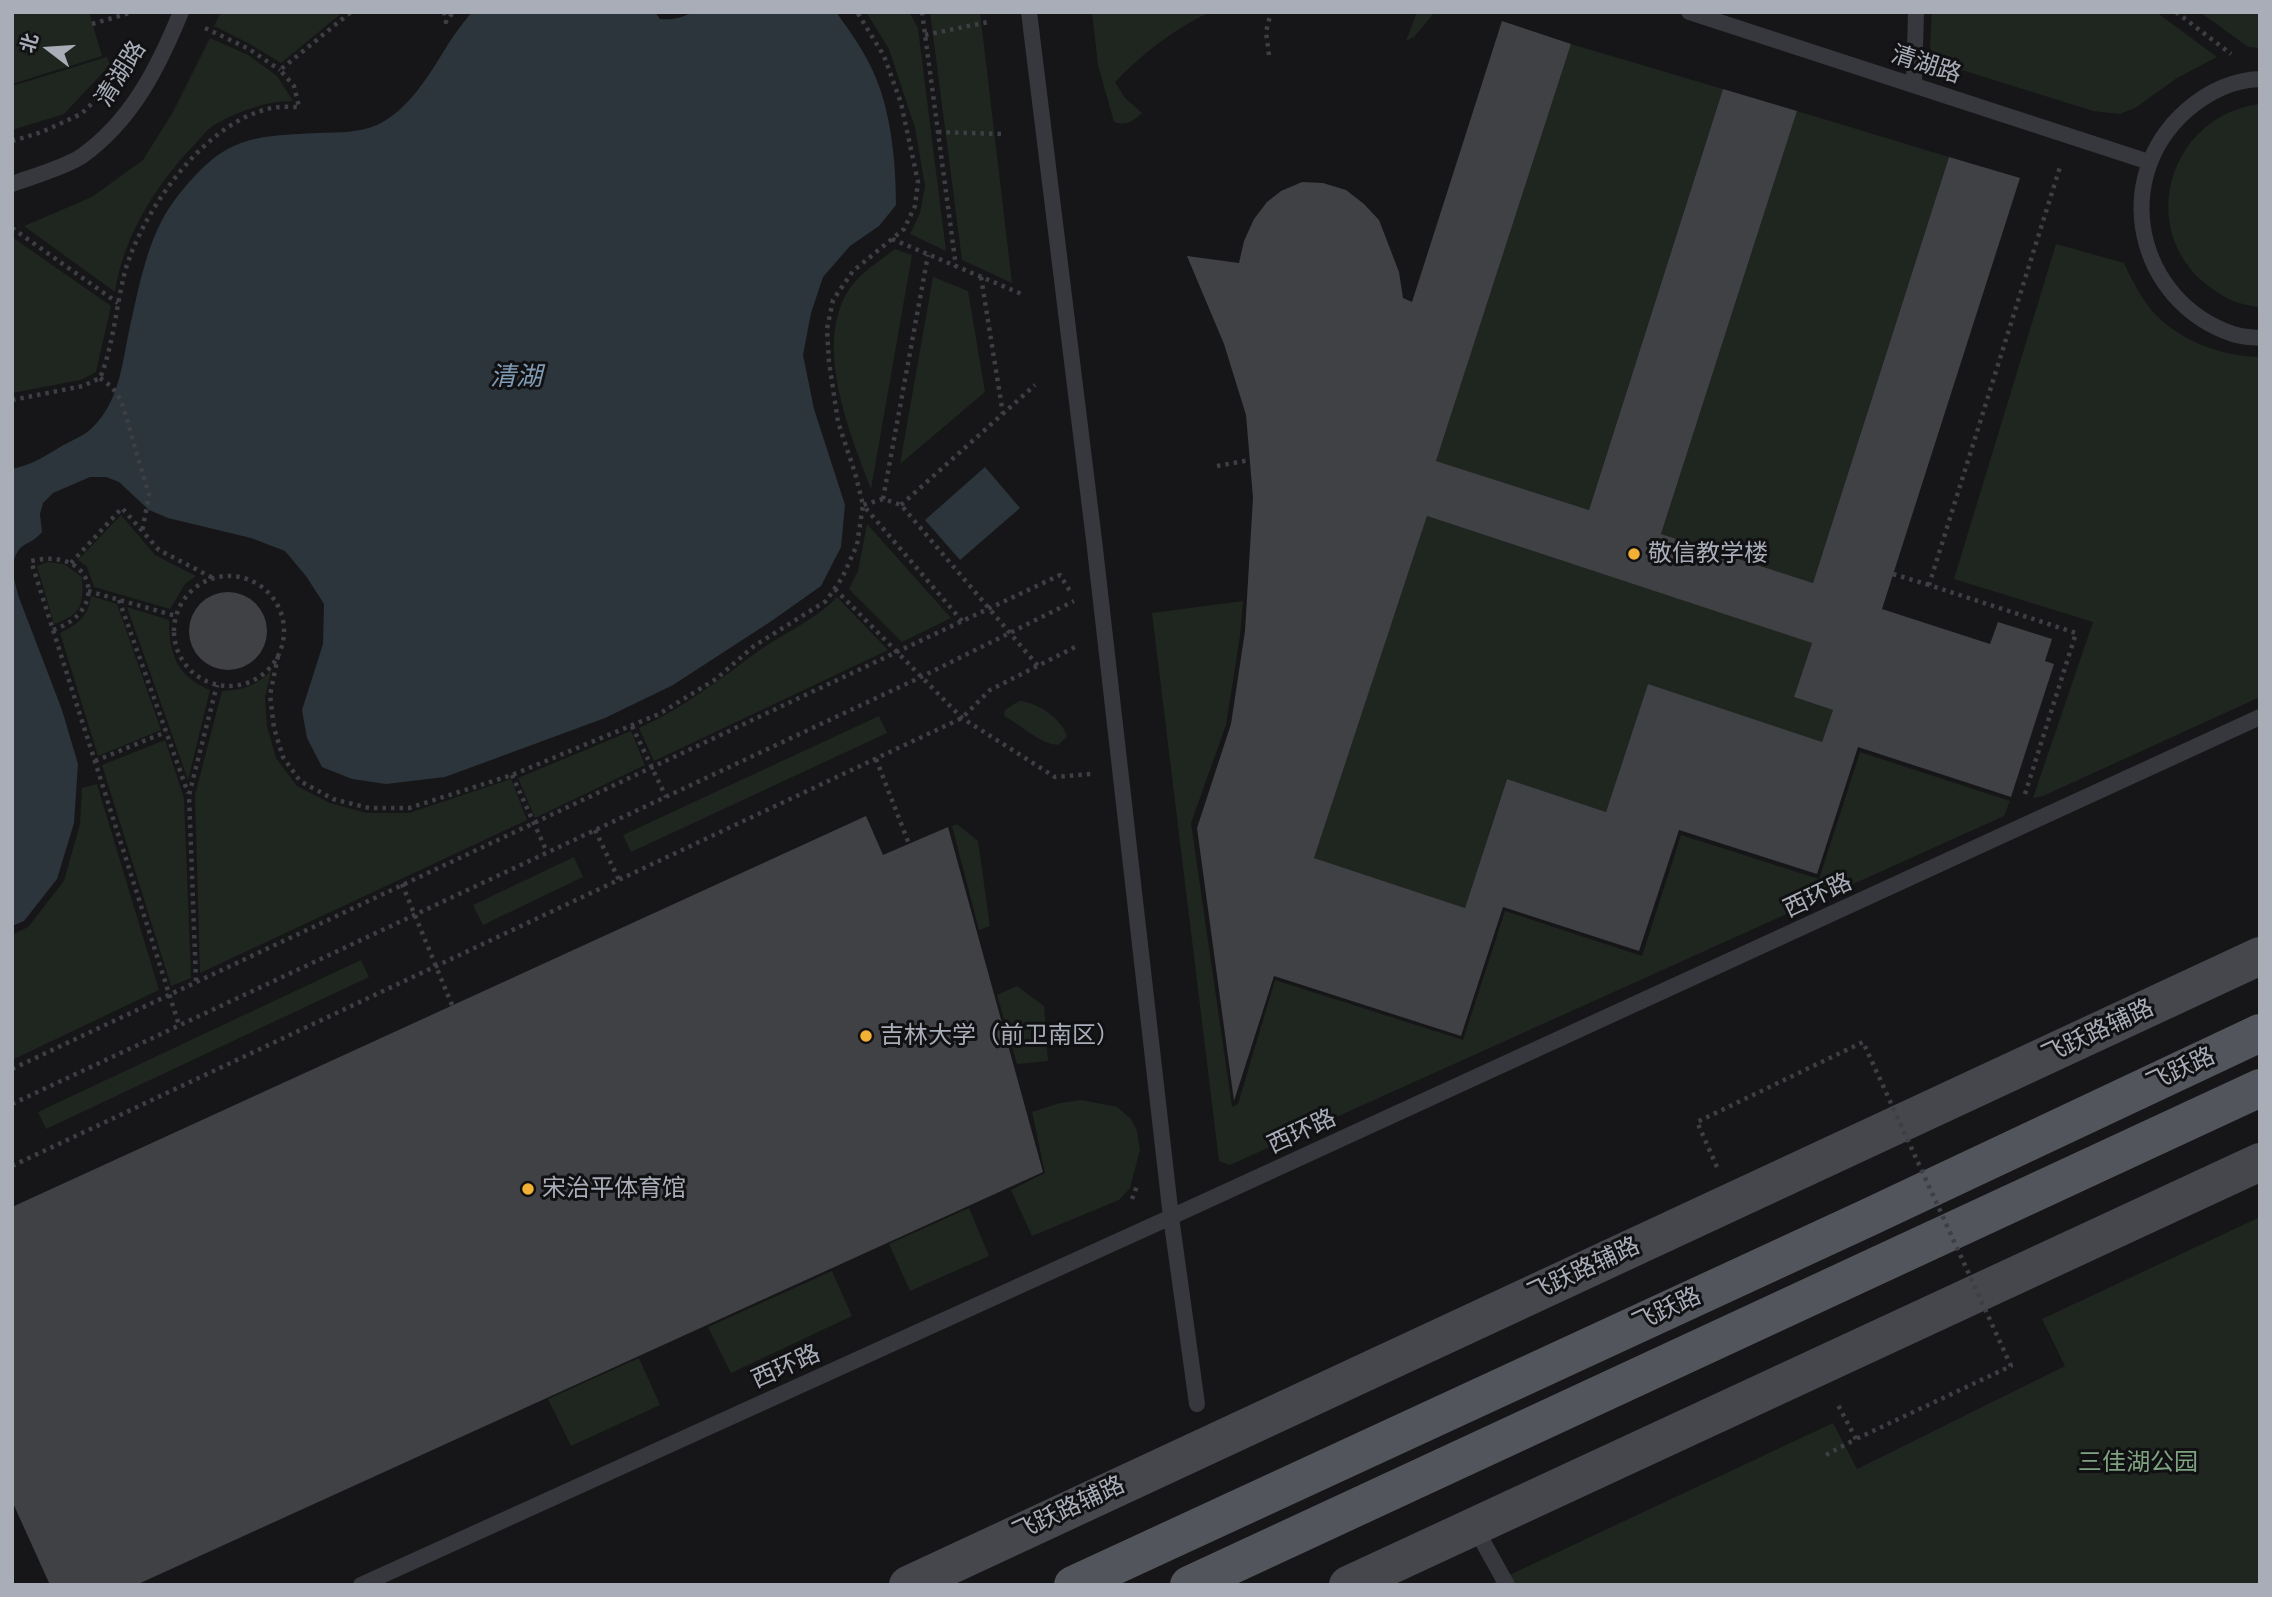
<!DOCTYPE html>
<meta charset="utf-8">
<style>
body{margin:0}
#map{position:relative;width:2272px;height:1597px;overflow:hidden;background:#161618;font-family:"PT Sans Narrow","Noto Sans SC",sans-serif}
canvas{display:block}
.frame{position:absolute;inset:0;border:14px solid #a8adb8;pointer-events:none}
.north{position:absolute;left:14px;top:14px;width:70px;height:70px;-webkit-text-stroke:5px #111113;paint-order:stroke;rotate:287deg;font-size:19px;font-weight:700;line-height:28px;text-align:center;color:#a8adb8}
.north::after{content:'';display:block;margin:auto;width:24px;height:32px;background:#a8adb8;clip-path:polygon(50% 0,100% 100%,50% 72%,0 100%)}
</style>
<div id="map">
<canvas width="2272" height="1597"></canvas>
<div class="frame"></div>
<div class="north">北</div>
</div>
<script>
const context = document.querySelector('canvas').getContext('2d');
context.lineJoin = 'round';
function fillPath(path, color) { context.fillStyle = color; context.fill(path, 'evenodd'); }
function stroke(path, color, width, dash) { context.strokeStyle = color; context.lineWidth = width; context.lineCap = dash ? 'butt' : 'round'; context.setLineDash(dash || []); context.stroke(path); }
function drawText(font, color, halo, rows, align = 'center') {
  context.font = font + ' "PT Sans Narrow","Noto Sans SC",sans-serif'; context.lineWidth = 6; context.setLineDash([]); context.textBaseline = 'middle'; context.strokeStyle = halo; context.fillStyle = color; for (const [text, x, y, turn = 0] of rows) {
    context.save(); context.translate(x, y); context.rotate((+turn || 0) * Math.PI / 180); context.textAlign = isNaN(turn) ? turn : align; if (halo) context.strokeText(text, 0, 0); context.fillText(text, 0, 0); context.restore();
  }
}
const green = new Path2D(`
 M12,12h77l13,44 -90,28z
 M221,12h122l-62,51 -33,-20 -34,-17z
 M866,12h43l9,16 28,223 -36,-17 10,-21 5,-27 -10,-58 -26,-79z
 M930,12h50l32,271 -50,-23z
 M1092,12h118c-36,17 -67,41 -95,70l10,16 17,15c-9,8 -15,13 -28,9l-16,-57z
 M1417,12h18l-21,25 -8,4z
 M1932,12h224l61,45 -40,21 -42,30 -15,6 -27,-3 -147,-46 -14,-8 -2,-12z
 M2200,12h60v36l-12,-1z
 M210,38l38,17 29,21 16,25c-27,0 -54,10 -77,23 -9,5 -16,15 -23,22 -38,40 -70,92 -78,146l-91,-66 68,-29 51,-37 30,-48z
 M1571,44l152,45 -134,421 -153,-49z
 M107,57l3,8 -46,49 -52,16v-44z
 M2260,104v203c-20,-1 -38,-10 -53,-22 -72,-57 -37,-170 53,-181z
 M1797,111l152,46 -136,426 -152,-49z
 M12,237l99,69 -15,66 -16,8 -68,13z
 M2056,244l68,19c5,11 11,23 18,34 24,39 73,59 118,60v340l-217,99 -10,2 60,-176 -139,-43z
 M895,249l17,6 -41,234c-21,-56 -59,-145 -21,-201 11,-16 30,-27 45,-39z
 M933,277l35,14 17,101 -85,72z
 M121,515l34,40 41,21 -11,8 -15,25 -76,-22 -7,-20 -9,-7z
 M1427,516l385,127 -18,54 39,13 -11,32 -174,-58 -42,128 -99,-33 -42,129 -151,-50z
 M867,524l84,94 -49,24 -53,-53 9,-18z
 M48,562l16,2 18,13c2,28 0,37 -28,47l-17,-58z
 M91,596l26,8 44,126 -63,26 -38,-123c18,-9 28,-16 31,-37z
 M837,597l51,53 -234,111 -15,-33c44,-20 80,-48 118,-76 27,-19 58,-32 80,-55z
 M1243,601l-3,35 -14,89 -35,98 41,284 6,-3 37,-124 188,60 42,-129 137,45 39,-121 138,44 41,-127 150,49 -6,15 -774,349 -11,-4 -67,-548z
 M127,607l42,13c0,33 7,56 41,70l-22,90z
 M271,671l-6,27 2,28 9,32 21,28 33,17 37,10h42l102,-34 16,41 -327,153 -5,-178 27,-104c22,-1 33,-5 49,-20z
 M1019,701c18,1 44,18 48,36l-9,8c-18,-1 -37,-20 -54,-29l1,-6z
 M879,716l8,17 -256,119 -8,-17z
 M631,731l14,34 -110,53 -17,-40z
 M165,740l19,58 7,180 -20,8 -69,-221z
 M97,784l62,206 -147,70v-125l16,-8 36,-46 16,-57 2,-36z
 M957,824l21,17 12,85 -11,4 -27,-104z
 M574,857l9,20 -100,48 -10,-20z
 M361,960l8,17 -323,152 -8,-17z
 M1017,986l27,20 4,55 -31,3 -20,-69z
 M1082,1100l35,7 14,12 6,12 3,19 -10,38 -11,12 -87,36 -21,-46 34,-17 -13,-61 28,-9z
 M969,1208l20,48 -79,35 -21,-47z
 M2260,1217v368h-772l345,-162 24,46 208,-103 -23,-47z
 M832,1271l20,45 -121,57 -23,-46z
 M639,1358l21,47 -89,41 -23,-47z`);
const water = new Path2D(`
 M472,12h183l5,7c14,1 21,-1 33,-7h143c13,18 26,36 35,55 20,40 25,95 25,138l-17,21 -29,20 -27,31 -12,36 -8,42 11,54 31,96 -4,42 -20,39 -51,36 -97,63 -68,33 -160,59 -59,7 -34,-5 -30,-12 -15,-29 -5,-28 21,-66 1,-40 -18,-28 -21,-25 -34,-13 -83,-20 -19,-8 -30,-28 -13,-5h-16l-37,16 -10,10 -3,11 2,18c-15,17 -24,7 -30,36v-99c19,-4 32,-12 48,-22 10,-6 24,-11 32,-19 27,-26 30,-63 37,-97 10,-43 18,-94 45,-130 48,-62 70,-65 145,-68 20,-1 40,0 58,-8 32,-15 52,-50 70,-79 7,-12 16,-23 25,-34z
 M985,467l35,41 -60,52 -35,-40z
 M12,570l6,25 44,115 16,54 -4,59 -17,56 -33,42 -12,5z`);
const building = new Path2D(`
 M1502,21l69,23 -135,417 153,49 134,-421 74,22 -136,423 152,49 136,-426 71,21 -138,431 108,35 8,-22 54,17 -7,22 9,3 -43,133 -153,-50 -41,127 -138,-44 -40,121 -136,-44 -42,129 -187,-60 -40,125 -37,-273 34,-104 14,-93 8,-133 -7,-83 -22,-71 -37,-88 52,7 5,-22 10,-22 13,-17 14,-11 21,-9 21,1 23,7 18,14 15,16 20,52 4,26 9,4zM1427,516l385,127 -18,54 39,13 -11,32 -174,-58 -42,128 -99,-33 -42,129 -151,-50z
 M189 631a39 39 0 1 1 78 0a39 39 0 1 1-78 0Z
 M866,816l17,39 65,-28 95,345 -907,413h-86l-38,-84v-294z`);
const path = new Path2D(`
 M444,12l2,10 7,-10
 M922,12l34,255
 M2176,12l55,42
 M92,24l41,-12
 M205,28l44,21 31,21
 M925,35l63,-13
 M1269,55l-3,-23 5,-20
 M938,132l64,2
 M12,141l30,-9 39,-18 18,-17
 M12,228l106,75
 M892,239l132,56
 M981,277l22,137
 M100,378l12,9 9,13 28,95 -7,37
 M12,400l71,-14 17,-8c14,-34 16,-74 26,-110 19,-61 80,-147 146,-160 9,-2 19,-1 27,-1l-5,-21 -14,-16 71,-58
 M1217,466l33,-6
 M883,499l45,-244
 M901,505l134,-120
 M71,563l51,-55 37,42 54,28
 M1893,574l36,11
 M174 631a55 55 0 1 1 110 0a55 55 0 1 1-110 0Z
 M835,589l127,129 93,59 36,-3
 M88,591l88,25
 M119,600l69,193
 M962,621l-99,-116 20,-6 18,6 137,161
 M53,630c57,-19 42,-84 -22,-69l148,464
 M278,656l-8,39 4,33 9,29 17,24 33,18 36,9h40l103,-33 147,-61 57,-35 38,-33 72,-45 16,-23 15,-33 6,-40 -8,-32 -17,-51 -9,-60 -2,-33 6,-29 20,-29 51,-42 11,-23 3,-24 -17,-79 -17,-47 -27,-44
 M632,726l34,71
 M876,759l33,85
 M95,761l71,-29
 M512,775l35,77
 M2025,794l51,-161 -147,-48 131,-418
 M595,830l24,50
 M402,884l50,121
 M196,981l-7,-186 28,-110
 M12,1069l1048,-494 10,16
 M12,1104l909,-427 153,-76
 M12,1166l950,-448 28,-28 87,-44
 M1132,1199l5,-13
 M1826,1455l30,-16 -19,-36`);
const lane = new Path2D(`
 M1029,12l65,528 77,677 26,187
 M1689,12l460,150
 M2260,79c-27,1 -52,13 -73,31 -78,68 -51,191 46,224 8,3 18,3 27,4
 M1914,84l2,-72
 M12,184c19,-7 54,-17 70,-28 50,-36 76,-88 99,-144
 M1474,1526l33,59
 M361,1585l810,-368 1089,-500`);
const secondary = new Path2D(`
 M908,1585l1352,-629
 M1348,1585l912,-423`);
const primary = new Path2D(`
 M1073,1585l792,-366 395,-186
 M1189,1585l1071,-497`);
const pathBridge = new Path2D(`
 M1717,1167l-20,-45 166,-80 148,324 -155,73`);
const markers = [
 [1634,554,7,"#f2b134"],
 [866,1036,7,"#f2b134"],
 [528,1189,7,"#f2b134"]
];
const streetNames = [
 ["清湖路",1926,65,18],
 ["清湖路",121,74,-58],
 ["西环路",1818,896,-25],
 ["飞跃路辅路",2098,1032,-25],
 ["飞跃路",2181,1070,-25],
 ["西环路",1302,1132,-25],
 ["飞跃路辅路",1584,1270,-25],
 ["飞跃路",1667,1310,-25],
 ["西环路",786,1367,-24],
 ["飞跃路辅路",1069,1509,-25]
];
const poiNames = [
 ["敬信教学楼",1648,554],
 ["吉林大学（前卫南区）",880,1036],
 ["宋治平体育馆",542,1189]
];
const parkNames = [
 ["三佳湖公园",2138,1463]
];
const waterNames = [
 ["清湖",516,378]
];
fillPath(green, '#1e261f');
fillPath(water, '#2c353c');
fillPath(building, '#404145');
stroke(path, '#3d3f44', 4.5, [3.5, 5]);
stroke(lane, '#37383d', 16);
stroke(secondary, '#45474d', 38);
stroke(primary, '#53555c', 38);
stroke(pathBridge, '#3d3f44', 4.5, [3.5, 5]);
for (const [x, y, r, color] of markers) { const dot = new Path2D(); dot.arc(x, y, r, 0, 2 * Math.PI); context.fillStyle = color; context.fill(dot); stroke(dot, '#111113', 2.5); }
drawText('24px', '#a8adb8', '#111113', streetNames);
drawText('24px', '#a8adb8', '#111113', poiNames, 'left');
drawText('24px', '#7fa381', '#111113', parkNames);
drawText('italic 26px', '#7f9bb3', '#111113', waterNames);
</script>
